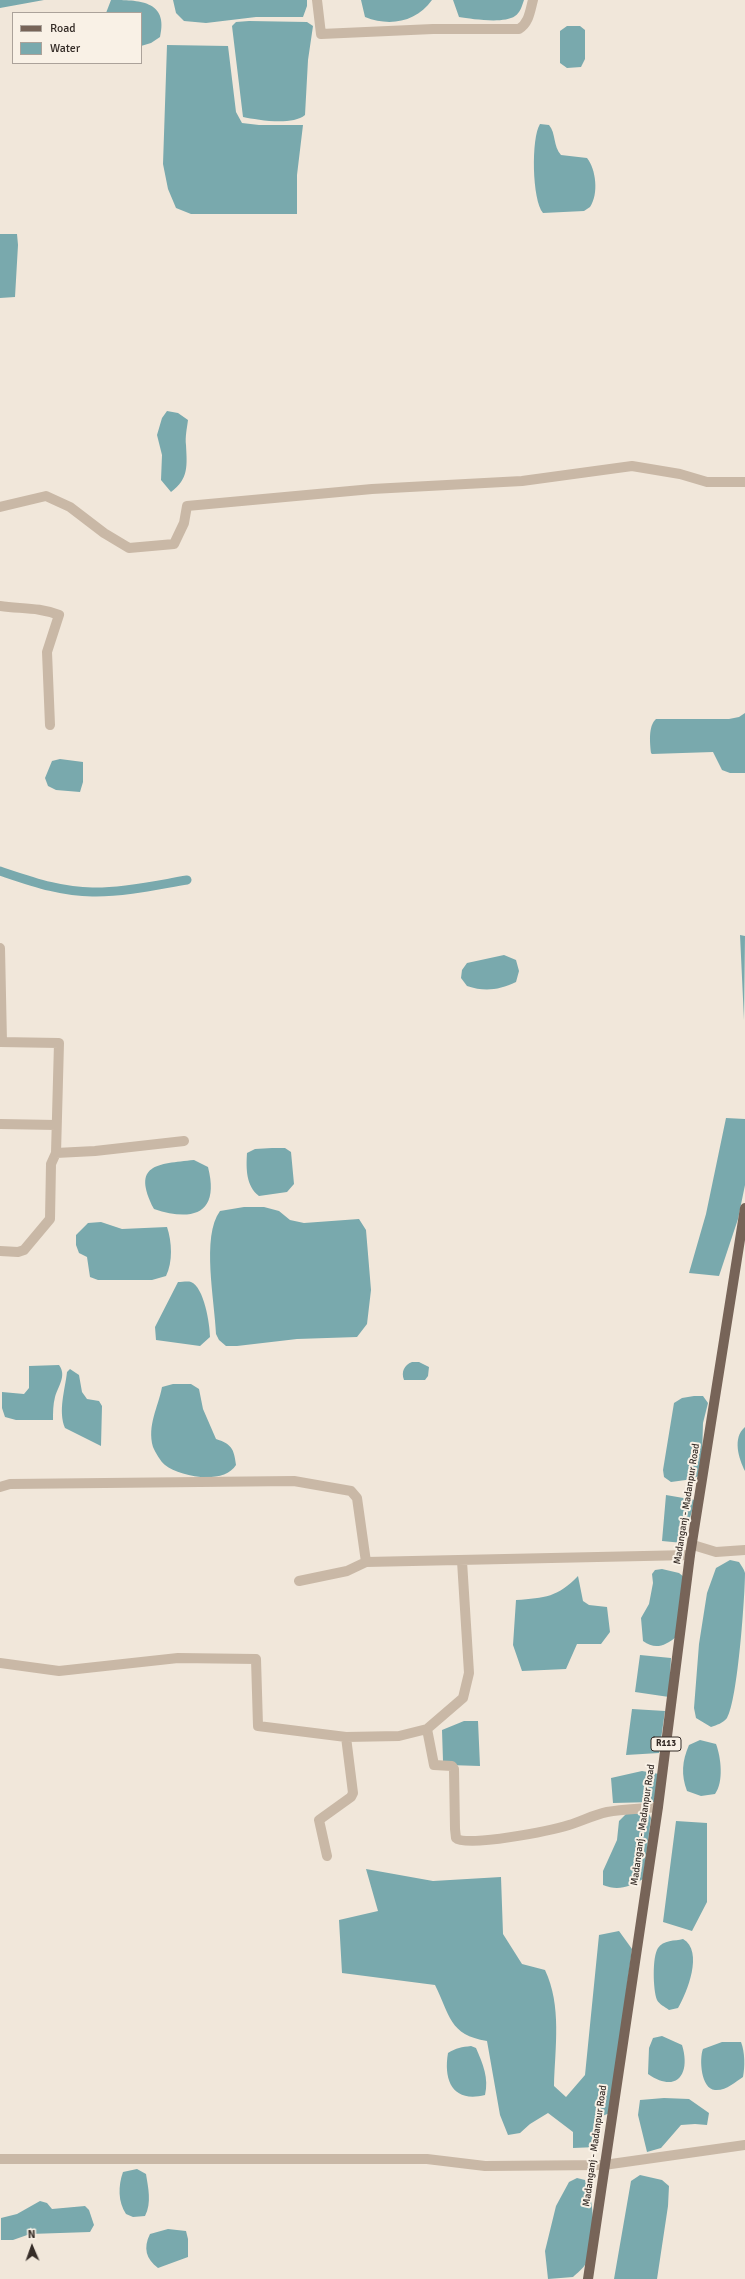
<!DOCTYPE html>
<style>
body{margin:0}
#map{position:relative;width:745px;height:2279px;overflow:hidden;background:#f1e7da;font-family:Signika,sans-serif}
canvas{display:block}
.legend{position:absolute;left:12px;top:12px;width:130px;height:52px;box-sizing:border-box;background:#f9f1e6;border:1px solid #aba29a;margin:0;padding:5px 7px;list-style:none;font-size:12px;color:#352c27}
.legend li{display:flex;align-items:center;gap:8px;height:20px}
.legend b{width:20px;border:1px solid #aba29a}
.north{position:absolute;left:12px;top:2227px;width:40px;height:40px;-webkit-text-stroke:3px #f9f1e6;paint-order:stroke;rotate:358deg;font-size:11px;font-weight:700;line-height:16px;text-align:center;color:#352c27}
.north::after{content:'';display:block;margin:auto;width:14px;height:18px;background:#352c27;clip-path:polygon(50% 0,100% 100%,50% 72%,0 100%)}
</style>
<div id="map">
<canvas width="745" height="2279"></canvas>
<ul class="legend">
<li><b style="height:5px;background:#776458"></b>Road</li>
<li><b style="height:11px;background:#79a9ad"></b>Water</li>
</ul>
<div class="north">N</div>
</div>
<script>
const context = document.querySelector('canvas').getContext('2d');
context.lineJoin = 'round';
function fillPath(path, color) { context.fillStyle = color; context.fill(path, 'evenodd'); }
function stroke(path, color, width, dash) { context.strokeStyle = color; context.lineWidth = width; context.lineCap = dash ? 'butt' : 'round'; context.setLineDash(dash || []); context.stroke(path); }
function drawText(font, color, halo, rows, align = 'center') {
  context.font = font + ' Signika,sans-serif'; context.lineWidth = 4; context.setLineDash([]); context.textBaseline = 'middle'; context.strokeStyle = halo; context.fillStyle = color; for (const [text, x, y, turn = 0] of rows) {
    context.save(); context.translate(x, y); context.rotate((+turn || 0) * Math.PI / 180); context.textAlign = isNaN(turn) ? turn : align; if (halo) context.strokeText(text, 0, 0); context.fillText(text, 0, 0); context.restore();
  }
}
const water = new Path2D(`
 M0,0h44l-44,8z
 M111,0c27,0 58,0 49,37l-9,6 -10,3v-33h-35z
 M173,0h134v6l-4,11h-47l-50,6 -22,-2 -8,-8z
 M361,0h71c-16,22 -42,27 -67,17z
 M453,0h71c-2,6 -4,13 -9,16 -11,8 -43,3 -56,1z
 M249,21l58,1 6,4 -5,34 -3,55c-13,11 -47,5 -62,2l-11,-91 4,-4z
 M567,26h13l5,4v29l-4,8 -14,1 -7,-5v-32z
 M167,45l61,1 8,66 6,11 17,2h44l-6,50v39h-106l-15,-6 -8,-19 -5,-25z
 M540,124l9,1c7,8 4,21 12,30l26,3c9,11 12,36 3,49l-6,4 -41,2c-11,-13 -12,-75 -3,-89z
 M0,234h17l1,11 -3,52 -15,1z
 M167,411l11,2 10,7c-1,8 -3,17 -2,25 1,20 3,34 -15,47l-10,-12 1,-25 -5,-20 5,-17z
 M745,713v60h-15l-8,-3 -9,-18 -61,2 -1,-1c-1,-10 -3,-27 5,-34h73l10,-2z
 M60,759l23,3v20l-3,10 -24,-2 -8,-4 -3,-8 7,-17z
 M740,935l5,1 -1,84z
 M504,955l12,5 3,11 -3,11c-17,8 -31,10 -49,4l-6,-8 1,-8 5,-7z
 M726,1118l19,1v66l-7,34 -19,57 -30,-3 17,-59z
 M272,1148h13l6,4 3,32 -7,8 -28,4c-13,-10 -13,-27 -12,-43l8,-4z
 M194,1160l14,7c12,47 -15,55 -54,42 -23,-45 3,-45 40,-49z
 M244,1207h20l15,4 11,9 14,3 55,-4 7,11 5,60 -4,34 -10,13 -60,2 -60,7h-11l-7,-6 -3,-6c-1,-32 -15,-98 4,-123z
 M101,1222l21,7 45,-2c5,15 6,35 -1,49l-14,4h-54l-8,-3 -3,-20 -8,-4 -3,-8v-10l12,-12z
 M178,1282c4,0 10,-1 13,0 13,5 19,42 19,55l-10,9 -44,-6 -1,-13z
 M412,1362h7l10,5 -1,9 -3,4h-21c-3,-8 0,-15 8,-18z
 M59,1365c8,11 -1,21 -4,32 -2,8 -2,15 -2,23h-37l-11,-3 -3,-9v-16l22,2 5,-6v-22z
 M70,1369l9,6 3,17 5,7 12,2 3,5 -1,40 -36,-18c-7,-17 0,-38 2,-56z
 M173,1384h18l8,5 4,20 13,30c15,5 18,9 20,26 -12,20 -56,12 -71,0 -4,-3 -10,-13 -12,-18 -6,-22 5,-39 9,-60z
 M694,1396h9l5,7 -5,20 -1,33 -4,20 -5,3 -22,3 -7,-5 -1,-7 11,-67 8,-5z
 M745,1427v44c-6,-12 -13,-33 0,-44z
 M666,1495l29,5 -12,43 -21,-2z
 M730,1560l9,2c2,3 5,7 6,11 0,21 -7,127 -18,145 -4,5 -10,7 -16,9l-15,-9 -2,-10 5,-64 8,-51 9,-25z
 M662,1569l17,4 5,4 -8,60c-11,9 -21,13 -33,4l-2,-23 8,-14 4,-21 -1,-9 3,-4z
 M578,1576l5,25 6,4 18,2 3,25 -9,12h-24l-11,25 -44,2 -9,-26 3,-45c29,-2 42,-3 62,-24z
 M640,1655l31,3 -2,39 -34,-5z
 M632,1709l33,2 -6,42 -33,2z
 M464,1721h14l2,45 -31,-1 -6,-4 -1,-31z
 M700,1740l16,4c5,13 8,38 -1,50l-14,2 -14,-5c-6,-16 -5,-30 2,-46z
 M642,1771l17,3 -5,28 -41,1 -2,-25z
 M644,1813l5,1 2,4 -8,61c-14,8 -25,12 -40,6v-14l14,-31 2,-19 7,-7z
 M676,1821l31,2v79l-15,29 -29,-9z
 M366,1869l67,12 68,-4 2,57 19,30 23,6c17,36 10,77 9,116l12,11 19,-22 14,-140 20,-4 13,18 -22,164 -8,3 -5,31 -24,1v-16l-25,-19 -18,11 -10,9 -12,2 -8,-20 -13,-74c-38,-6 -37,-26 -52,-56l-93,-12 -3,-53 39,-9z
 M683,1939c21,12 4,54 -5,69l-9,2c-4,-3 -10,-6 -12,-10 -4,-10 -5,-43 1,-52 5,-8 17,-7 25,-9z
 M662,2036l20,9c9,29 -5,49 -34,29l1,-26 4,-10z
 M722,2042h19c4,10 4,25 2,35 -8,5 -17,14 -28,13 -14,-1 -16,-31 -12,-41z
 M471,2046l5,2c7,16 13,30 9,47 -31,8 -42,-13 -37,-42 8,-5 14,-6 23,-7z
 M664,2098l25,1 20,14 -2,12 -12,-1 -14,1 -20,23 -14,4 -9,-37 2,-15z
 M137,2169l9,5c2,13 6,29 -1,42l-12,1 -7,-3c-8,-12 -8,-28 -3,-42z
 M640,2175l22,5 7,6 -1,20 -11,73h-43l17,-98z
 M577,2178l8,2c10,23 11,60 1,83 -3,6 -9,10 -13,14l-25,2 -3,-28 11,-45 13,-24z
 M40,2201l7,2 5,6 33,-3 4,4 5,15 -4,7 -60,2 -17,6h-12v-22l16,-4z
 M168,2229l18,2 2,8v18l-30,11c-12,-9 -15,-20 -8,-34z`);
const canal = new Path2D(`
 M0,871c30,10 63,22 96,21 30,0 61,-7 91,-12`);
const street = new Path2D(`
 M317,0l4,34 112,-5h86c10,-6 11,-18 14,-29
 M0,507l46,-11 24,11 34,26 25,15 45,-4 10,-21 3,-17 185,-17 150,-8 110,-15 48,8 27,8h38
 M0,606c20,3 39,1 59,9l-12,37 3,73
 M0,948l2,94
 M0,1042l59,1 -3,110 39,-2 89,-10
 M0,1124l56,1
 M0,1251l18,1 6,-2 26,-31 1,-55 5,-11
 M0,1487l10,-3 284,-3 57,10 6,7 9,64 324,-7
 M693,1545l23,7 29,-2
 M299,1581l48,-10 19,-9
 M0,1663l59,8 119,-13 78,1 2,67 88,11 53,-1 28,-7 36,-31 6,-25 -7,-112
 M427,1729l7,36 18,1 2,3 1,60 1,9c10,10 97,-8 113,-13 13,-4 24,-10 38,-13 17,-3 34,-3 51,-5
 M327,1856l-8,-36 32,-23 2,-4 -7,-56
 M0,2159h427l58,7 119,-1 141,-20`);
const primary = new Path2D(`
 M588,2279l70,-472 32,-252 55,-347`);
const shields = [
 [666,1744,30]
];
const shieldNames = [
 ["R113",666,1744]
];
const streetNames = [
 ["Madanganj - Madanpur Road",687,1504,-81],
 ["Madanganj - Madanpur Road",643,1825,-82],
 ["Madanganj - Madanpur Road",595,2146,-82]
];
fillPath(water, '#79a9ad');
stroke(canal, '#79a9ad', 9);
stroke(street, '#c9b8a6', 10);
stroke(primary, '#776458', 10);
for (const [x, y, w] of shields) { const box = new Path2D(); box.roundRect(x - w / 2, y - 7, w, 14, 3); context.fillStyle = '#f9f1e6'; context.fill(box); stroke(box, '#352c27', 1); }
drawText('bold 9px', '#352c27', null, shieldNames);
drawText('10px', '#352c27', '#f9f1e6', streetNames);
</script>
